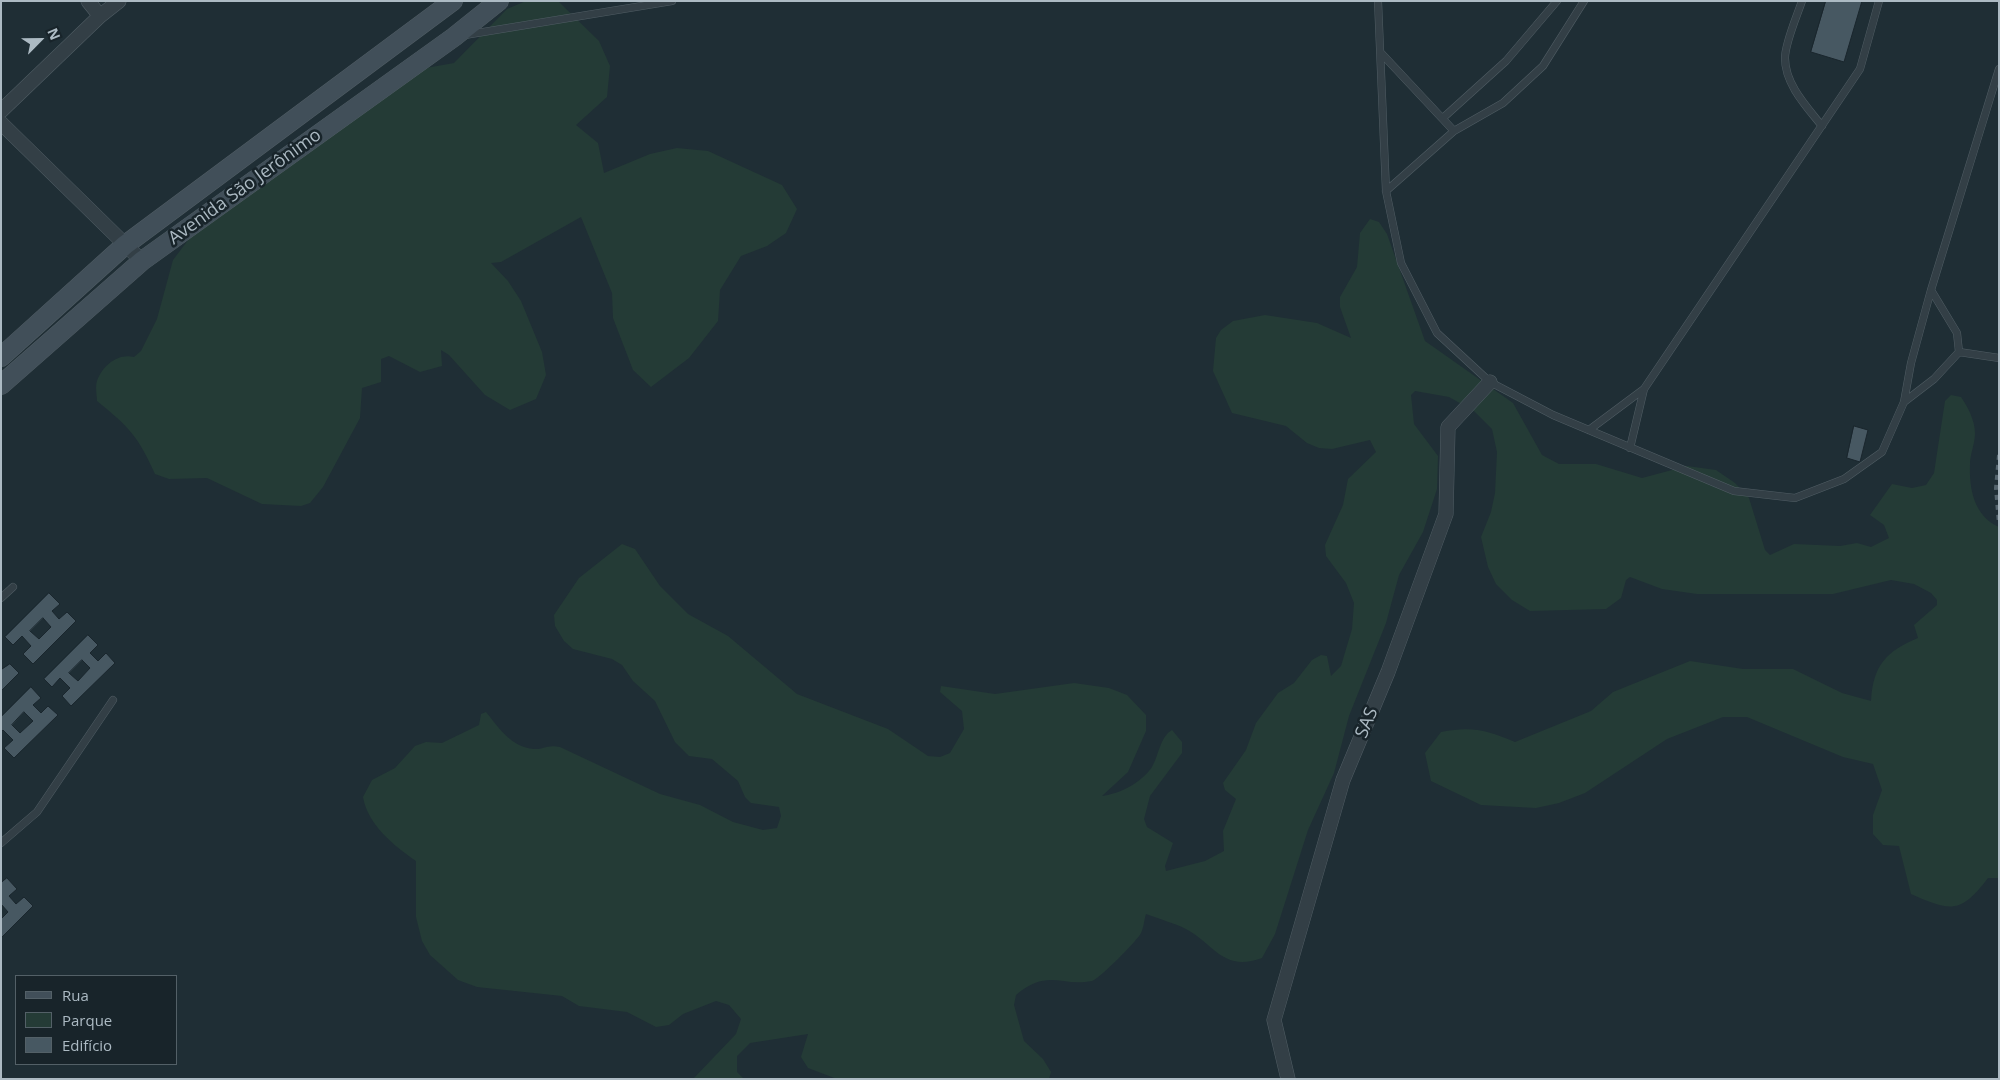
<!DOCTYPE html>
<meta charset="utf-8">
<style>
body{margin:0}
#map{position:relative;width:2000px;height:1080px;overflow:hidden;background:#1f2e35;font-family:"Open Sans",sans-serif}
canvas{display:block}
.frame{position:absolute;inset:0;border:2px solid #acbac3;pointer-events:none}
.legend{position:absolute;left:15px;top:975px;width:162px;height:90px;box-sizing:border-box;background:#18242a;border:1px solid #536067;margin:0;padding:6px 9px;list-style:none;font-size:15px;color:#acbac3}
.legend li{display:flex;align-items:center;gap:10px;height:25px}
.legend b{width:25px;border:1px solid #536067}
.north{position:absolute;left:15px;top:15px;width:50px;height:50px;-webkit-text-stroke:4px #18242a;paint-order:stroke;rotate:67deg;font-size:14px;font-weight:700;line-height:20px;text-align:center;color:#acbac3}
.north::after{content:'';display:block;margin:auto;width:18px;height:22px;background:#acbac3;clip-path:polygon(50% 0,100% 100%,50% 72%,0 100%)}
</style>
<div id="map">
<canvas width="2000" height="1080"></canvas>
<div class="frame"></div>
<ul class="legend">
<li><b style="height:6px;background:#414f59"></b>Rua</li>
<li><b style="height:14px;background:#243b36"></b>Parque</li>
<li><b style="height:14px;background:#475862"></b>Edifício</li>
</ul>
<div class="north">N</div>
</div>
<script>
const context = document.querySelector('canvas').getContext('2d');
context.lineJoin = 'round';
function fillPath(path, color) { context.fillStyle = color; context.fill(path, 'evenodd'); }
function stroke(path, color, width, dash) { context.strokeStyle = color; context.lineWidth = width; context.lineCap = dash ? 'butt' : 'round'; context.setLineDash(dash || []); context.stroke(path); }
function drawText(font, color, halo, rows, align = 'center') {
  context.font = font + ' "Open Sans",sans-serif'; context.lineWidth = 5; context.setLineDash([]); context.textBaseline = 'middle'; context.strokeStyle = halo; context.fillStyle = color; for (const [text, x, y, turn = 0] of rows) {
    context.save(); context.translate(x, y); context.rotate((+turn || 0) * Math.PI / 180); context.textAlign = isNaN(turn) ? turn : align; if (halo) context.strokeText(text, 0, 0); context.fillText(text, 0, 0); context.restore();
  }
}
const green = new Path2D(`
 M526,1l33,1 40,39 11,25 -3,31 -31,28 22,18 6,30 46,-19 27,-6 31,3 74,34 15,24 -11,24 -19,13 -26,10 -21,34 -2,31 -29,37 -38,29 -18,-17 -20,-52 -1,-25 -31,-76 -80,45 -10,1 17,18 13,20 21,51 4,23 -10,24 -26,11 -25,-15 -36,-40 -8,-5 1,16 -22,6 -31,-16 -8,3v23l-19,6 -2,30 -37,69 -13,16 -9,3 -39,-2 -55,-26 -38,1 -14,-5c-17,-38 -26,-47 -58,-73 0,-6 -2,-14 0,-20 6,-16 21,-28 37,-24l7,-6 16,-32 16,-59 28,-37 82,-60 25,-9 25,-32 93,-54 28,-5 53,-54z
 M1370,219l9,3 8,12 38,107 88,62 29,52 17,9h37l46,14 45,-12 29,4 19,13 14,15 16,52 5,5 24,-11 46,2 17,-3 14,4 18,-9 -5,-13 -14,-10 22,-31 20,4 14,-3 8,-12 11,-72 6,-6 10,2c7,10 14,24 14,36 0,11 -5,21 -5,31 -1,25 4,52 29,63v351h-11c-28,37 -38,33 -77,16l-12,-48 -16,-1 -10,-11v-19l9,-25 -9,-26 -30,-7 -96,-40h-24l-56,22 -82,54 -26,10 -23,5 -55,-3 -50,-24 -6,-28 16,-21c31,-6 45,-2 74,10l76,-31 22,-19 77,-31 53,8h50l49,24 29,8c2,-35 15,-50 47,-63l-4,-13 23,-20v-5l-6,-7 -17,-9 -23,-4 -58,14h-136l-35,-5 -32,-12 -4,3 -5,18 -15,11 -76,2 -18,-11 -16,-16 -8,-17 -7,-30 10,-25 4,-19 2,-41 -5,-23 -18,-18 -25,-14 -34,-6 -4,4 3,29 24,32 -1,33 -14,43 -24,43 -13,48 -37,93 -15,57 -26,57 -33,104 -13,24c-39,14 -47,-13 -76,-29 -12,-6 -27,-10 -40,-15 -2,6 -2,13 -5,19 -3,7 -42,46 -49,48 -32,6 -44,-13 -76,14l-2,10 10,36 19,18 8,13 -2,7h-212l-29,-11 -7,-11 7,-23 -58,9 -13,13v16l7,7h-51l43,-45 5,-15 -12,-14 -13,-4 -33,13 -14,11 -13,2 -29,-15 -48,-6 -17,-10 -85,-9 -19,-7 -28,-25 -8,-14 -6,-24v-56c-23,-16 -48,-36 -53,-64l9,-17 23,-12 20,-22 11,-4 16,1 37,-18 2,-11 5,-2c13,16 25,35 48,37 9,1 12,-5 26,-2l100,47 40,11 33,17 30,8 14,-2 4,-12 -2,-9 -28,-4 -6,-6 -7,-16 -26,-22 -23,-3 -14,-14 -20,-41 -22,-20 -11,-16 -10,-6 -39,-10 -9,-8 -9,-15 -1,-11 25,-37 43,-34 13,5 25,37 28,28 40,22 69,58 91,35 40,27 12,1 10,-4 14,-24 -2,-18 -22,-19 1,-6 54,8 79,-11 35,5 18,7 19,20v16l-18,41 -26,24c18,-2 40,-14 50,-29 7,-12 8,-30 20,-37l10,12v11l-32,43 -6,23 3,8 26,16 -8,23 1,5 39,-10 19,-10 -1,-20 13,-32 -11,-9 -2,-7 23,-33 10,-27 22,-30 16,-10 18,-23 9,-5 6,1 4,20 10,-10 11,-37 2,-26 -8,-20 -20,-27 -1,-11 18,-40 5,-26 28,-27 -6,-12 -38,9 -13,-1 -12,-5 -21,-17 -54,-13 -19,-42 3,-33 5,-8 12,-9 32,-6 52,8 34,15 -11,-31v-10l17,-30 3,-34z`);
const building = new Path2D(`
 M1826,1h36l-18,61 -33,-10z
 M1854,426l14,4 -8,32 -13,-4z
 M49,593l11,11 -8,7 7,8 8,-7 9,9 -43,43 -10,-10 8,-8 -9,-10 -9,9 -8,-8zM43,618l8,9 -12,12 -9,-8z
 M88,635l10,10 -8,8 8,8 8,-8 9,10 -44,43 -9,-10 8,-8 -10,-10 -8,9 -8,-8zM82,660l8,8 -12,13 -9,-8z
 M10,664l9,9 -18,18v-21z
 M31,687l10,11 -8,7 8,8 7,-7 10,9 -44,43 -10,-10 9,-8 -10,-10 -2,2v-15zM24,712l9,9 -13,12 -8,-8z
 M7,878l10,11 -8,7 7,8 8,-7 9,9 -32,32v-19l7,-7 -7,-8v-21z`);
const lane = new Path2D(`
 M1378,1l8,190 15,72 36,70 53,49 63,33 181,76 61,7 49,-19 38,-27 22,-50 7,-39 20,-73 26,43 2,19 -25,27 -30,23
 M1802,1c-5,15 -17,42 -17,57 0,26 21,48 37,68
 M465,35l207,-34
 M1381,53l73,78 49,-28 40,-37 41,-65
 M1444,117l62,-56 51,-60
 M1386,191l68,-60
 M1931,290l68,-221
 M1959,352l40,6
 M1589,430l55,-41 216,-320 19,-68
 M1630,448l14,-59
 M1,598l12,-11
 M1,843l36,-31 76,-112`);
const street = new Path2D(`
 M88,1l12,15
 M1,111l99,-95 19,-15
 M1,123l141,138
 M1288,1079l-14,-59 69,-240 45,-108 58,-158 2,-87 42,-45`);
const secondary = new Path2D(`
 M1,357l124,-112 328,-244
 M1,385l141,-124 312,-224 45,-36`);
const rail = new Path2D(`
 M1999,455l-3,33 3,36`);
const streetNames = [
 ["Avenida São Jerônimo",245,187,-36],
 ["SAS",1367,723,-67]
];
fillPath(green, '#243b36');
fillPath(building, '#475862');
stroke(building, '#1a262d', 1);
stroke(lane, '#505d64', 8);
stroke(street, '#505d64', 15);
stroke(secondary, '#505d64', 20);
stroke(lane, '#333f46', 7);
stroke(street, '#333f46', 14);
stroke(secondary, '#414f59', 19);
stroke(rail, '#54646d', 4, [5, 5]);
drawText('18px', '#acbac3', '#18242a', streetNames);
</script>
